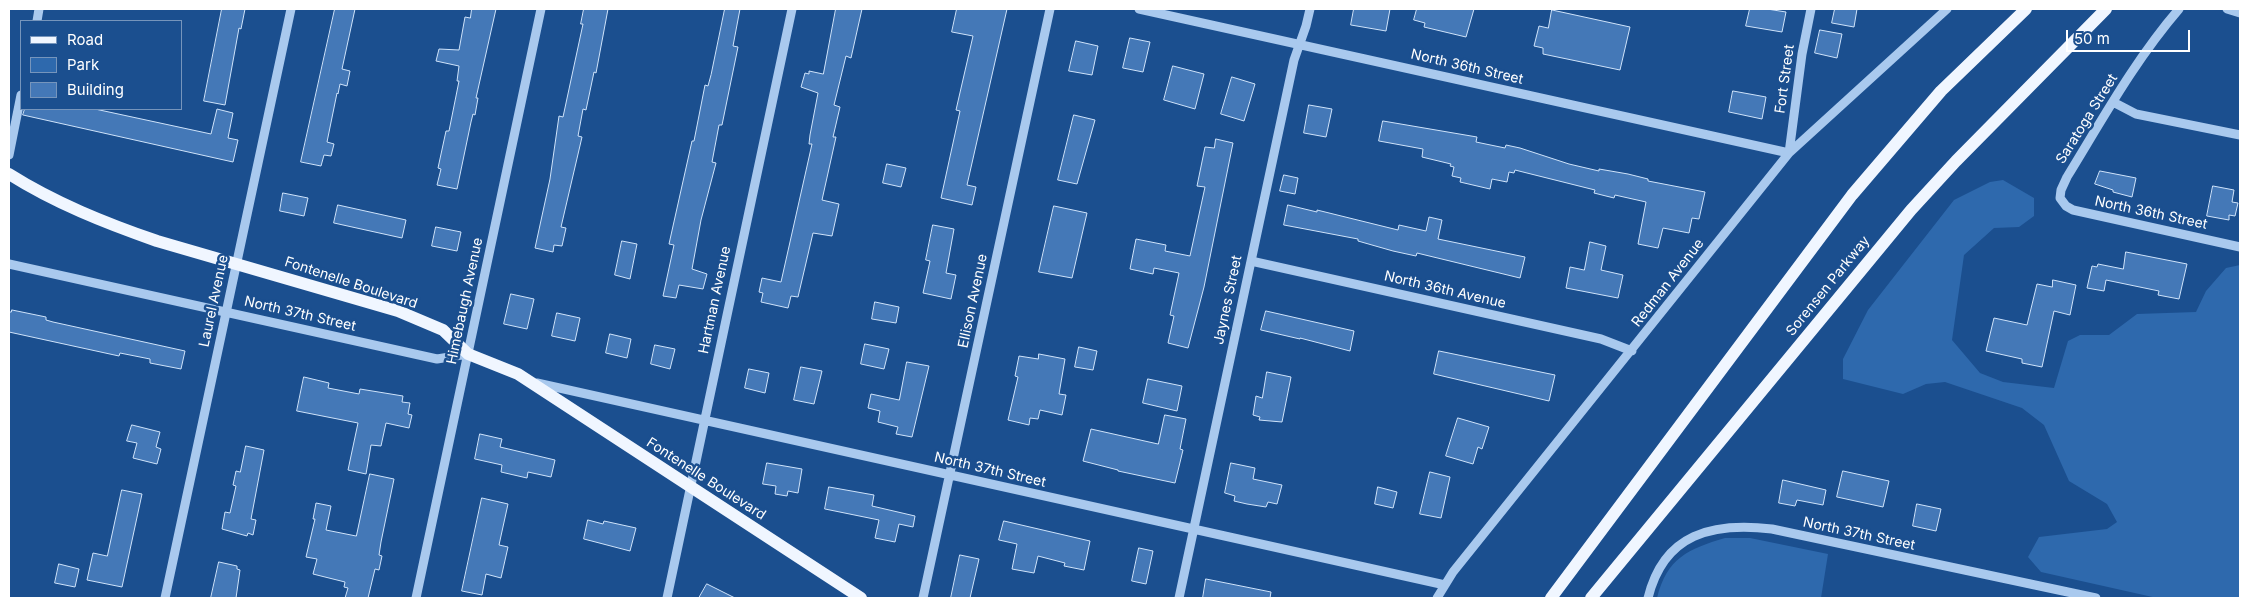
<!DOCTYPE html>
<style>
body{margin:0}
#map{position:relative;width:2249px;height:607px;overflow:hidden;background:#1b4f8f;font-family:Inter,sans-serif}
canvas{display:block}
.frame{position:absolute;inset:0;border:10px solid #fff;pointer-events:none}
.legend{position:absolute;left:20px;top:20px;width:162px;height:90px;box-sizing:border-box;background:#1b4f8f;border:1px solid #7695bc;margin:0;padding:6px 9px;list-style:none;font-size:15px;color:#fff}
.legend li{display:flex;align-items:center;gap:10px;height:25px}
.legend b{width:25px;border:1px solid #7695bc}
.scale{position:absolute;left:2066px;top:30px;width:124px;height:22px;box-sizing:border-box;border:2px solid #fff;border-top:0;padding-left:6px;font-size:15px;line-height:18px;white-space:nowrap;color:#fff;-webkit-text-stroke:4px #1b4f8f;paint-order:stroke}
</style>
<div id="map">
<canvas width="2249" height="607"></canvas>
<div class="frame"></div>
<ul class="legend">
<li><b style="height:6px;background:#f0f6ff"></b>Road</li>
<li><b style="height:14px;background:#2e69ad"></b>Park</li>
<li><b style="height:14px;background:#4478b7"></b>Building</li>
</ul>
<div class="scale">50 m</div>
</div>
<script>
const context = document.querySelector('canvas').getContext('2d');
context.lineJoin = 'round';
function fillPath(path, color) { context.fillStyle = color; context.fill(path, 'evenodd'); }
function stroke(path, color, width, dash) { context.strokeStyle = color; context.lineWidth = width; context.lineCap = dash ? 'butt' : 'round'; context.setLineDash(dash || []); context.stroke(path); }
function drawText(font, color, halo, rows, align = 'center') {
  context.font = font + ' Inter,sans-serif'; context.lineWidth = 5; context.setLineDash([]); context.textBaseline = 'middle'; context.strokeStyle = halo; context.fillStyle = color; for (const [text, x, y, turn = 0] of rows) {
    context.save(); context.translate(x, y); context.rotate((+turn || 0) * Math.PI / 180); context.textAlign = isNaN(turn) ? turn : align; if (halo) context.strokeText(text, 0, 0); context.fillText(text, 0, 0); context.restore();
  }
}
const green = new Path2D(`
 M2003,180l31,18v18l-15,11 -25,1 -30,27 -12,85 28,33 23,9 51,6 14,-47 12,-6h29l28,-21 59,-2 10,-21 20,-23 14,-3v333h-83l-116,-26 -13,-15 11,-20 68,-8 10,-7 -10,-18 -38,-23 -25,-56 -22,-17 -77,-26 -19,2 -23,10 -60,-15v-20l25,-49 86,-110 36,-18z
 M1725,538h25l78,16 -7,44h-164c10,-40 31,-49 68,-60z`);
const building = new Path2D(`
 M222,9h23l-4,20 -2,-1 -14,77 -21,-4z
 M335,9h20l-13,60 8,2 -3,15 -7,-2 -2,10 -1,-1 -10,49 7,2 -3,12 -7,-1 -3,11 -20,-4z
 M472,9h24l-20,89h2l-3,17 -2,-1 -2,8 -14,67 -20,-4 4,-16 -3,-1 8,-37h3l10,-50h-2l2,-15 -23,-5 3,-12 20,1 6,-33 5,1z
 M584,9h24l-12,64 -2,-1 -8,38 -3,-1 -5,27 4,1 -21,90 5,1 -4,18 -8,-1 -1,7 -18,-4 15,-69 9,-63 4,1 20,-93h-2z
 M725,9h15l-7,37 5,1 -16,78h-3l-7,37 4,1 -15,57 -9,49 15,5 -4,15 -24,-4 -3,13 -13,-2 11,-51 -5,-1 23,-103h2l11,-56 3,1 3,-11z
 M836,9h26l-11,49 -5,-2 -12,49 6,2 -7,30h3l-14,63 17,4 -7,32 -19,-3 -15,64 -7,-1 -3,12 -27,-6 2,-9 -4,-1 3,-14 19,4 31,-138h-3l1,-9 8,-42 -17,-6 4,-14 4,1v-3l14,3z
 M957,9h50l-40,176 9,2 -4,18 -31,-7 19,-87 -4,-1 17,-74 -21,-4z
 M1354,9h36l-4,22 -35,-6z
 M1417,9h57l-8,28 -42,-10 1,-4 -11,-3z
 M1750,9h17l19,3 -4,20 -36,-6z
 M1835,9h22l-3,18 -22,-4z
 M1552,10l78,17 -10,43 -77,-16v-6l-9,-2 5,-20 9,2z
 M1820,30l22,4 -5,24 -22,-5z
 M1130,38l20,4 -7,30 -20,-4z
 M1076,41l22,5 -6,29 -23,-4z
 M1173,66l31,8 -9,35 -31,-9z
 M1232,77l23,7 -11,37 -23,-7z
 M1733,91l33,6 -4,22 -33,-7z
 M1309,105l23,4 -6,28 -22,-4z
 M25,109h70l116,25 6,-25 16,4 -5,25 10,2 -5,22 -210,-47z
 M1074,115l21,5 -18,64 -19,-4z
 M1383,121l94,16 -1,5 29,6 1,-3 14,3 49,16 30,7v-2l29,5 20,5v2l57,11 -6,27 -7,-1 -3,15 -26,-5 -5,20 -20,-4 8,-42 -31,-7 -1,3 -20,-5 1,-3 -80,-20 -1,3 -5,-1 -2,10 -15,-3 -2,10 -30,-7 1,-4 -9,-2 2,-9 -4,-1 1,-2 -29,-7 1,-8 -44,-8z
 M1216,139l17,4 -29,144 -16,61 -20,-5 6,-27 -4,-1 9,-42 -25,-5 -1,6 -23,-5 6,-30 30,6 -1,6 25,5 15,-69 -8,-1 8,-39 9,1z
 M887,164l19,4 -5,19 -18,-4z
 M2100,171l36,7 -4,19 -19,-5v-2l-18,-6z
 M1284,175l14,3 -3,16 -15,-3z
 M2213,186l21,4 -2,12 6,1 -3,13 -6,-1v5l-22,-4z
 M283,193l25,5 -4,18 -24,-5z
 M338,205l68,15 -4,18 -68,-15z
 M1288,205l29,7v-2l81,20 1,-5 27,6 3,-14 13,3 -4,19 87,18 -5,21 -103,-25 -1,3 -23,-5 -35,-10v-2l-74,-14z
 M1054,206l33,7 -15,65 -33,-6z
 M933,225l21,4 -8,44 10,2 -5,24 -28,-6 7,-32 -4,-1z
 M436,227l25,5 -4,19 -25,-5z
 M622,241l15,3 -7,35 -15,-4z
 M1590,242l16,4 -5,24 22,5 -5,23 -52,-10 4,-21 14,3z
 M2126,252l61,12 -8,35 -21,-4 1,-4 -53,-11 -2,11 -17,-3 5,-22 5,1 1,-3 25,5z
 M2053,280l23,5 -6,30 -16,-4 -12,56 -20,-4v-4l-36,-8 8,-33 33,7 10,-41 15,3z
 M511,294l23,5 -7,30 -23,-5z
 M875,302l24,5 -3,16 -24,-4z
 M12,310l34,7v3l7,2 132,29 -4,18 -31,-6v-4l-30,-6 -1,3 -110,-24v-20h2z
 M1266,311l88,20 -4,20 -50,-13v1l-39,-9z
 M557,313l23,5 -5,23 -23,-5z
 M610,334l21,5 -4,19 -21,-5z
 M865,344l24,5 -5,20 -23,-5z
 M655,345l20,4 -5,20 -19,-5z
 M1079,347l18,4 -4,19 -18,-3z
 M1439,351l116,24 -6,26 -115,-27z
 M1039,354l26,5 -6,35 7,1 -4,20 -22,-5 -2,9 -8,-1 -1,7 -21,-5 10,-43 -3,-1 4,-20 19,3z
 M907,362l22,4 -17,71 -16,-3 2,-7 -20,-5 2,-11 -12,-3 3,-14 28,6z
 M801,367l21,4 -8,33 -20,-4z
 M749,369l20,4 -4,20 -20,-5z
 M1267,372l24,5 -9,45 -23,-2 1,-3 -7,-2 3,-19 6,2z
 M304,377l25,6 -1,5 31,6 1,-5 43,7 -1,6 8,1 -2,11 4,1 -3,13 -23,-5 -5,23 -10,-1 -5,29 -18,-4 10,-47 -61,-12z
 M1148,379l34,7 -5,25 -34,-8z
 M1165,415l21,4 -6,30 3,1 -8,33 -57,-12v-1l-35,-9 8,-32 67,15z
 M1458,418l31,9 -7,22 -4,-2 -5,17 -27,-8z
 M132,425l28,7 -4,15 5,2 -4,15 -24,-6 4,-15 -10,-2z
 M480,434l22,5 -2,8 55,13 -4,17 -23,-5 -1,6 -26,-6 1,-7 -27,-6z
 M246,446l18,4 -13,69 5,1 -3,15 -5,-2 -1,3 -25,-7 3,-17 5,1 6,-27 -3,-1 3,-14 4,1z
 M767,463l35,6 -4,24 -10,-2 -1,5 -12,-2 1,-8 -13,-2z
 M1231,463l24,5 -2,11 29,6 -5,19 -9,-2 -2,5 -19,-3 -13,-3 1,-5 -10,-3z
 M1843,471l46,10 -6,26 -46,-10z
 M1430,472l20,5 -9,41 -21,-4z
 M370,474l24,5 -13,63 -2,13 3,1 -3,14 -4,-1 -7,29h-23l3,-10 -4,-1 1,-5 -32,-8 4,-15 -11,-2 9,-38h-2l3,-16 15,3 -5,24 30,6z
 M1783,480l43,10 -3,15 -26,-5 -2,6 -16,-3z
 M829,487l45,8 -2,11 43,10 -2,11 -14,-3 -4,18 -20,-4 4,-18 -54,-11z
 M1378,487l19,5 -4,16 -18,-4z
 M122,490l20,4 -20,93 -35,-7 6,-27 14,3z
 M482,498l26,6 -9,41 9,2 -7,31 -15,-4 -4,21 -20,-4z
 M1917,504l24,5 -5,22 -23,-5z
 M588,520l15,4 1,-3 32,7 -6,23 -46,-12z
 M1004,521l86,20 -6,29 -20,-4 1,-3 -27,-7 -4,17 -22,-4 5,-25 -18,-4z
 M1139,548l14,3 -7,33 -14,-3z
 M960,555l19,4 -9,39h-19z
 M219,562l18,4v3l3,1 -4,28h-25z
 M59,564l20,5 -4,18 -20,-4z
 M1206,579l65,13 -1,6h-67z
 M707,584l28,14h-36z`);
const minor = new Path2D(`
 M1139,9l650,144 13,-99 9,-45
 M2179,9c-44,51 -77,111 -112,168l-6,13 -1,8 6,8 7,4 167,37
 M2227,9l13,4
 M37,21l2,-12
 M2113,102l23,12 104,21
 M9,155l12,-60
 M1251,261l350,78 31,12
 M9,264l428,95 31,-5
 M537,383l908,202
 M165,598l126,-589
 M416,598l125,-589
 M667,598l125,-589
 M923,598l127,-589
 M1179,598l115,-538 12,-34 4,-17
 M1437,598l16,-26 336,-419 158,-144
 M1648,598c16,-65 65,-76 124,-69l324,69`);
const major = new Path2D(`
 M9,174c46,29 96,49 148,67l241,70 45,19 25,24 50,20 343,224
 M1551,598l301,-403 89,-104 85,-82
 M1591,598l320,-388 45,-49 150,-152`);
const streetNames = [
 ["North 36th Street",1467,67,13],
 ["Fort Street",1785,79,-82],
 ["Saratoga Street",2087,119,-58],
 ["North 36th Street",2151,213,12],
 ["Fontenelle Boulevard",351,283,18],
 ["Redman Avenue",1668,283,-52],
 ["Sorensen Parkway",1828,286,-51],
 ["North 36th Avenue",1445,290,13],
 ["Hartman Avenue",715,300,-78],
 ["Jaynes Street",1228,300,-78],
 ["Laurel Avenue",214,301,-78],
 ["Himebaugh Avenue",465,301,-78],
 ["Ellison Avenue",973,301,-78],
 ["North 37th Street",300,314,13],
 ["North 37th Street",990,470,13],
 ["Fontenelle Boulevard",706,479,33],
 ["North 37th Street",1859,534,12]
];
fillPath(green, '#2e69ad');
fillPath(building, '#4478b7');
stroke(building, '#cfe3fa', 1);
stroke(minor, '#a9c9ee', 9);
stroke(major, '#f0f6ff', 12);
drawText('14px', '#fff', '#1b4f8f', streetNames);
</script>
